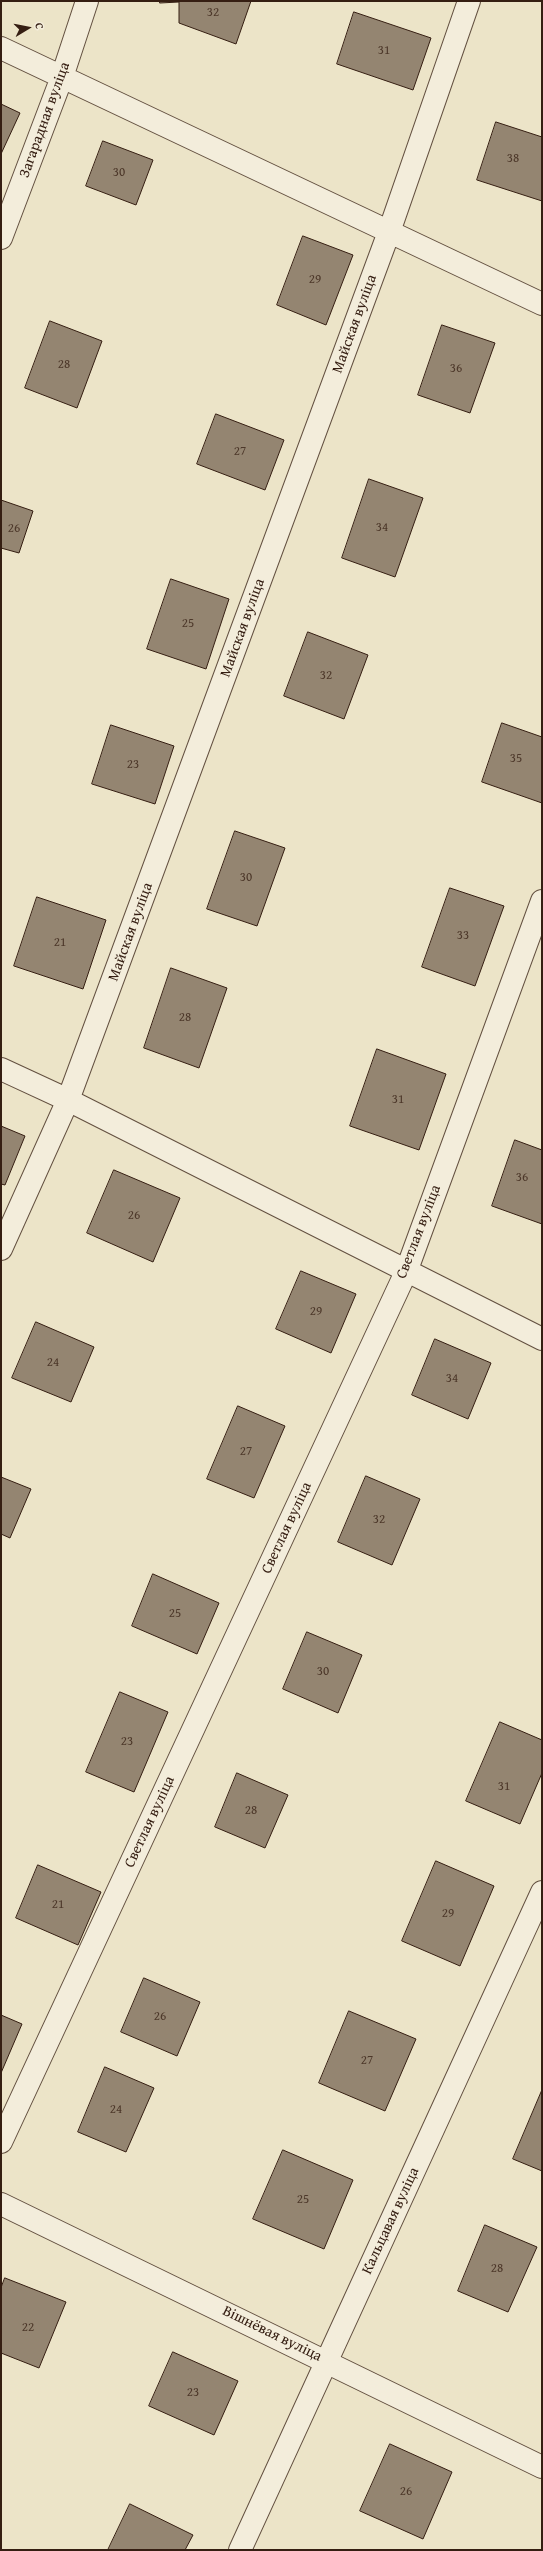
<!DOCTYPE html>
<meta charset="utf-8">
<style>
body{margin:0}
#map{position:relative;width:543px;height:2551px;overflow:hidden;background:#ece4c8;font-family:"Gentium Book Plus",serif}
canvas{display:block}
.frame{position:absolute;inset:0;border:2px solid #351e12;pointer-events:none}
.north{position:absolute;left:8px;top:8px;width:40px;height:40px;-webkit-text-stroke:3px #f3eddb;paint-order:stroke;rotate:80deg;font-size:11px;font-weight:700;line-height:16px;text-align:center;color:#351e12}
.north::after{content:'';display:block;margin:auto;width:14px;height:18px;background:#351e12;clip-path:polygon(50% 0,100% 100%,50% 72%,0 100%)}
</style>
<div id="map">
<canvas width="543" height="2551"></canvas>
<div class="frame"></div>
<div class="north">С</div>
</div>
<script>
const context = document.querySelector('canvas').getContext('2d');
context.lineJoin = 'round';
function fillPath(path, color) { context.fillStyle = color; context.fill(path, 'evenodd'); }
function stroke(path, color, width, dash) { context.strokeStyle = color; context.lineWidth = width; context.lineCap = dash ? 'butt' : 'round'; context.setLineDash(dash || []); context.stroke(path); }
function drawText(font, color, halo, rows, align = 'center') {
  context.font = font + ' "Gentium Book Plus",serif'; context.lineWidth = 3; context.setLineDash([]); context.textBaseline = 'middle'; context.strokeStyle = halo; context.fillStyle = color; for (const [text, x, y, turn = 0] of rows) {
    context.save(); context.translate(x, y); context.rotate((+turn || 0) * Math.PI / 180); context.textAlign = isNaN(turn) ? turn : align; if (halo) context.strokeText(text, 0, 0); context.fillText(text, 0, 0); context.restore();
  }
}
const building = new Path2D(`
 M160,1h91l-15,43 -57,-21v-21l-19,1z
 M354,12l77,26 -18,52 -76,-26z
 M1,104l19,9 -19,41z
 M496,122l46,15v64l-65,-21z
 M103,141l50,19 -17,45 -50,-19z
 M303,236l50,19 -27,70 -49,-20z
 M50,321l52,20 -25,67 -52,-20z
 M442,325l53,18 -25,70 -52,-18z
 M216,414l68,26 -19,50 -68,-26z
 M369,479l54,19 -28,79 -53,-19z
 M1,500l32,11 -14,42 -18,-5z
 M171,579l58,20 -23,70 -59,-20z
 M308,632l60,23 -24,64 -60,-23z
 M502,723l40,14v66l-60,-21z
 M111,725l63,21 -19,58 -63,-20z
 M235,831l50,17 -28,78 -50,-17z
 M450,888l54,18 -29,80 -53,-19z
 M37,897l69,23 -23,69 -69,-23z
 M171,968l56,20 -28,80 -55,-20z
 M377,1049l69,25 -27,76 -69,-24z
 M1,1126l24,10 -20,49 -4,-1z
 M515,1140l27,10v74l-50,-18z
 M114,1170l66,28 -27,64 -66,-29z
 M301,1271l55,23 -25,59 -55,-24z
 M36,1322l58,25 -23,55 -59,-24z
 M435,1339l56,24 -23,56 -56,-24z
 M238,1406l47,20 -31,72 -47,-19z
 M366,1476l54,23 -28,66 -54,-23z
 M1,1477l30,12 -21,49 -9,-4z
 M153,1574l66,29 -22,51 -65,-28z
 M307,1632l55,23 -24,58 -55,-24z
 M120,1692l48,20 -34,80 -48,-20z
 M500,1722l42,18v33l-22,51 -54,-23z
 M237,1773l51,22 -23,53 -50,-21z
 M436,1861l58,25 -34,80 -58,-25z
 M38,1865l63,27 -23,53 -62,-27z
 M144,1978l56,24 -23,54 -56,-24z
 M349,2011l67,28 -31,72 -66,-28z
 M1,2015l21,9 -21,49z
 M105,2067l49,21 -28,64 -48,-20z
 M542,2090v81l-29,-12z
 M283,2150l70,30 -29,69 -71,-30z
 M485,2225l52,22 -29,65 -50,-21z
 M5,2278l61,24 -27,66 -38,-15v-65z
 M173,2352l65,29 -24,54 -65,-29z
 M390,2444l62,28 -29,67 -63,-28z
 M130,2504l63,31 -8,15h-77z`);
const minor = new Path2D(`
 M1,48l541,256
 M1,238l61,-161 25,-76
 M1,1069l67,31 474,239
 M1,1249l67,-149 321,-868 80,-231
 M1,2142l405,-870 136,-371
 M1,2204l541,263
 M240,2550l302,-658`);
const numberNames = [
 ["32",213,13],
 ["31",384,51],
 ["38",513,159],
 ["30",119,173],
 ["29",315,280],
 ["28",64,365],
 ["36",456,369],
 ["27",240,452],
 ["34",382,528],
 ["26",14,529],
 ["25",188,624],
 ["32",326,676],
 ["35",516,759],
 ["23",133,765],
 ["30",246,878],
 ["33",463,936],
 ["21",60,943],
 ["28",185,1018],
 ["31",398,1100],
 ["36",522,1178],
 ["26",134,1216],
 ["29",316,1312],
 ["24",53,1363],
 ["34",452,1379],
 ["27",246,1452],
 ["32",379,1520],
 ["25",175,1614],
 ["30",323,1672],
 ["23",127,1742],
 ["31",504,1787],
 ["28",251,1811],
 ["21",58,1905],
 ["29",448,1914],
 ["26",160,2017],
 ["27",367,2061],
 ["24",116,2110],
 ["25",303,2200],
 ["28",497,2269],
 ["22",28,2328],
 ["23",193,2393],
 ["26",406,2492]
];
const streetNames = [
 ["Загарадная вуліца",45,120,-70],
 ["Майская вуліца",355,324,-70],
 ["Майская вуліца",243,628,-70],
 ["Майская вуліца",131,932,-70],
 ["Светлая вуліца",419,1232,-69],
 ["Светлая вуліца",287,1528,-65],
 ["Светлая вуліца",150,1822,-65],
 ["Кальцавая вуліца",391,2221,-65],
 ["Вішнёвая вуліца",272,2334,26]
];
fillPath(building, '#948571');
stroke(building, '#351e12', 1);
stroke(minor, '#635040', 24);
stroke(minor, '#f3eddb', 22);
drawText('13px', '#4d382a', null, numberNames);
drawText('15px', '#351e12', '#f3eddb', streetNames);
</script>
